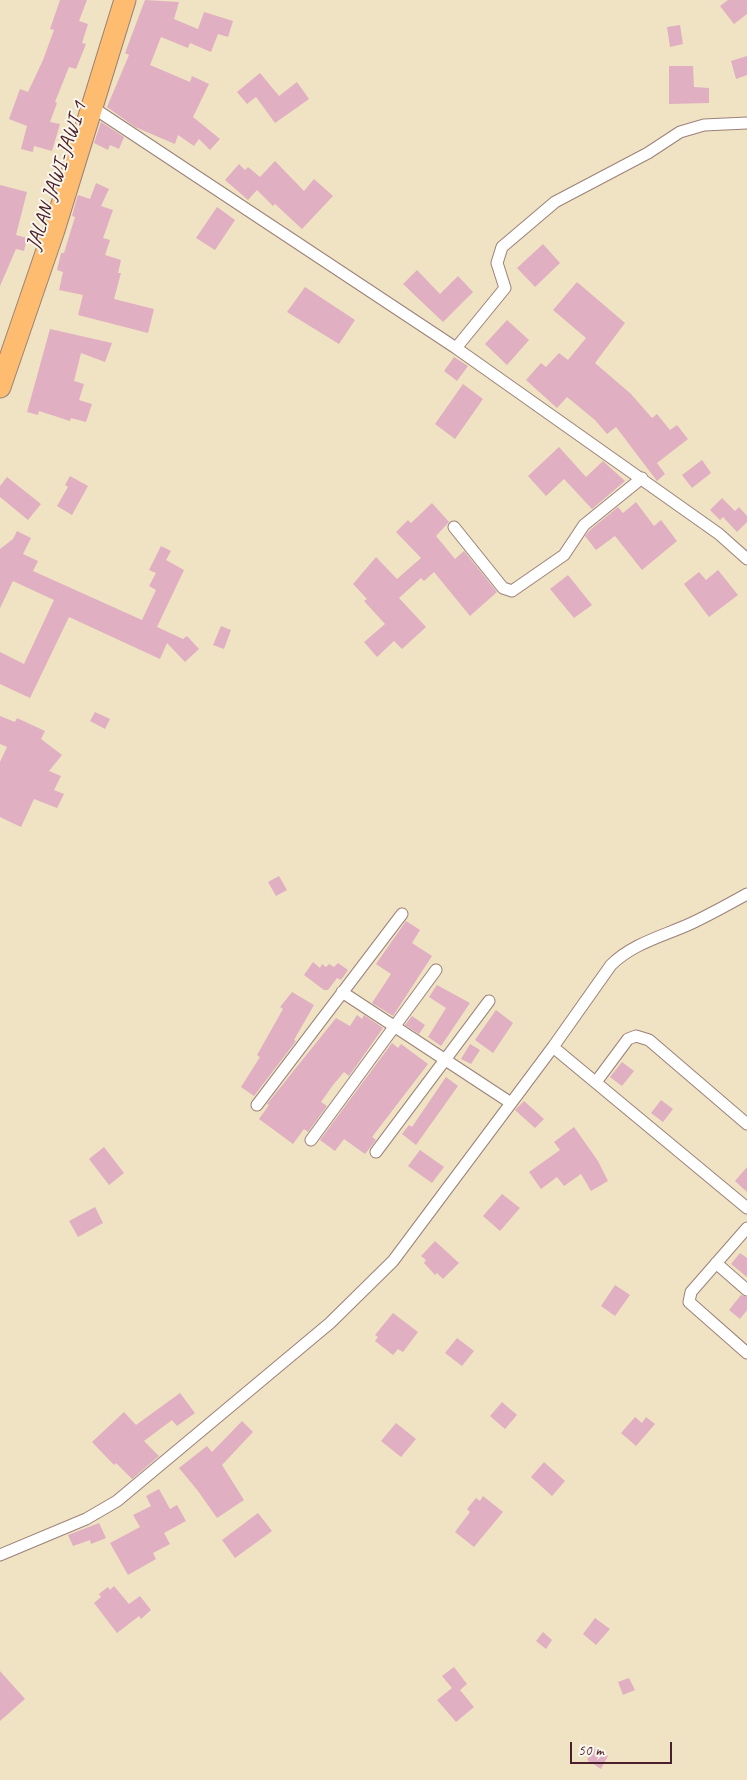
<!DOCTYPE html>
<style>
body{margin:0}
#map{position:relative;width:747px;height:1780px;overflow:hidden;background:#efe3c4;font-family:Caveat,sans-serif}
canvas{display:block}
.scale{position:absolute;left:570px;top:1742px;width:102px;height:22px;box-sizing:border-box;border:2px solid #4a1f2b;border-top:0;padding-left:6px;font-size:15px;line-height:18px;white-space:nowrap;color:#4a1f2b;-webkit-text-stroke:4px #fbf7ec;paint-order:stroke}
</style>
<div id="map">
<canvas width="747" height="1780"></canvas>
<div class="scale">50 m</div>
</div>
<script>
const context = document.querySelector('canvas').getContext('2d');
context.lineJoin = 'round';
function fillPath(path, color) { context.fillStyle = color; context.fill(path, 'evenodd'); }
function stroke(path, color, width, dash) { context.strokeStyle = color; context.lineWidth = width; context.lineCap = dash ? 'butt' : 'round'; context.setLineDash(dash || []); context.stroke(path); }
function drawText(font, color, halo, rows, align = 'center') {
  context.font = font + ' Caveat,sans-serif'; context.lineWidth = 4; context.setLineDash([]); context.textBaseline = 'middle'; context.strokeStyle = halo; context.fillStyle = color; for (const [text, x, y, turn = 0] of rows) {
    context.save(); context.translate(x, y); context.rotate((+turn || 0) * Math.PI / 180); context.textAlign = isNaN(turn) ? turn : align; if (halo) context.strokeText(text, 0, 0); context.fillText(text, 0, 0); context.restore();
  }
}
const building = new Path2D(`
 M60,0h27l-8,21 9,3 -6,19 4,1 -10,25 -7,-2 -14,35 2,1 -7,19 10,2 -8,27 -18,-5 -1,6 -12,-3 6,-23 -18,-7 11,-30 8,3 15,-32 11,-30 -4,-1z
 M145,0l34,2 -5,17 24,10 6,-17 29,9 -5,16 -10,-3 -7,18 -21,-9 -2,5 -27,-11 -11,28 40,17 2,-6 17,8 -16,33 27,22 -10,11 -11,-11 -5,7 -16,-11 -3,9 -40,-17 -28,-20 22,-52 -4,-2z
 M728,0h19v14l-13,10 -14,-18z
 M680,25l3,19 -13,3 -3,-20z
 M747,56v19l-11,4 -5,-18z
 M669,66h24l1,21 15,1v15l-40,1z
 M260,73l19,23 18,-14 12,17 -34,24 -19,-26 -9,7 -10,-12z
 M101,122l23,15 -5,12 -9,-4 -2,5 -14,-7z
 M275,161l29,30 10,-12 19,17 -31,33 -27,-25 -2,2 -16,-16 -9,10 -23,-20 14,-16 6,6 3,-3 12,10z
 M96,183l13,6 -8,17 12,4 -10,28 7,2 -5,15 16,5 -3,13h3l-7,26 40,10 -6,24 -70,-18 5,-20 -24,-5 4,-18 -6,-2 4,-17h3l11,-36 -3,-1 4,-15 2,-6 12,4z
 M0,185l27,7 -11,43 11,3 -3,13 -8,-2 -16,37z
 M217,207l18,13 -20,30 -19,-12z
 M543,244l17,19 -25,24 -18,-19z
 M417,270l23,24 18,-18 15,16 -30,30 -40,-38z
 M577,282l48,41 -30,40 36,31 21,24 5,-4 13,16 7,-5 11,14 -31,24 8,11 -8,7 -41,-54 -9,7 -12,-14 -28,-23 -10,11 -31,-28 15,-17 5,4 13,-14 9,7 18,-22 -33,-28z
 M305,287l50,33 -16,24 -52,-32z
 M507,320l22,20 -22,25 -22,-21z
 M50,329l62,14 -7,19 -24,-9 -7,28 10,3 -5,16 13,4 -6,18 -15,-4 -1,3 -31,-10 -1,4 -11,-3z
 M454,357l14,9 -11,15 -13,-10z
 M463,384l20,15 -28,40 -20,-15z
 M559,447l27,30 17,-16 22,20 -33,28 -28,-30 -18,17 -18,-20z
 M702,460l9,13 -19,15 -10,-13z
 M70,476l18,10 -16,29 -15,-9 11,-19 -3,-2z
 M7,477l34,27 -13,16 -28,-23v-11z
 M722,498l13,13 4,-4 8,9v6l-10,10 -14,-15 -3,3 -10,-10z
 M636,502l18,24 7,-6 16,21 -35,29 -27,-34 -19,14 -11,-14 5,-6 28,-23 5,6z
 M432,503l17,19 -13,14 19,23 9,-8 33,41 -27,24 -36,-44 -10,9 -3,-3 -22,20 27,29 -24,22 -8,-8 -17,16 -13,-15 21,-18 -21,-23 3,-2 -14,-15 23,-27 21,22 24,-21 -25,-26 12,-12 3,3z
 M17,531l14,7 -8,16 15,7 -5,10 109,49 14,-30 -7,-4 7,-13 -7,-3 12,-24 10,5 -5,9 18,10 -27,57 26,12 4,-3 12,13 -14,13 -18,-19 -7,16 -91,-42 -39,81 -30,-14v-32l24,12 30,-64 -41,-19 -13,27v-59l13,-10z
 M718,570l20,25 -29,22 -25,-33 15,-12 7,8z
 M568,575l24,30 -18,13 -24,-29z
 M221,626l10,4 -7,19 -11,-4z
 M95,712l15,7 -5,10 -15,-8z
 M0,716l15,6 2,-4 28,13 -4,8 21,16 -13,16 12,5 -7,14 10,4 -7,14 -23,-9 -13,28 -21,-10v-55l7,-15 -7,-3z
 M279,876l8,14 -11,6 -8,-14z
 M406,921l14,9 -8,13 20,13 -39,60 -21,-13 19,-29 -15,-10z
 M313,962l7,6 2,-4 4,3 3,-3 5,3 4,-4 10,7 -7,10 -4,-2 -9,12h-4l-20,-15z
 M437,985l33,18 -29,43 -13,-9 18,-29 -17,-11z
 M292,992l22,13 -20,35 2,1 -42,55 -13,-9 19,-30 -3,-2 26,-46 -3,-2z
 M496,1010l17,13 -20,30 -18,-13z
 M357,1015l5,4 2,-4 19,13 -34,48 -5,-4 -11,13 -12,17 6,4 -19,26 -4,-3 -11,15 -34,-25 10,-14 -2,-1 69,-86 14,8z
 M412,1016l13,9 -6,9 -14,-9z
 M392,1043l6,5 3,-4 27,20 -56,73 4,3 -11,14 -21,-15 -9,12 -15,-11z
 M470,1044l10,6 -9,14 -10,-5z
 M622,1062l12,9 -12,15 -12,-9z
 M446,1077l12,9 -42,59 -14,-11 7,-9 3,2z
 M661,1100l12,9 -10,13 -12,-9z
 M524,1101l20,18 -9,9 -20,-18z
 M574,1127l24,34 10,20 -17,10 -10,-17 -17,12 -7,-9 -16,12 -12,-17 31,-22 -6,-8z
 M104,1147l20,26 -15,12 -20,-26z
 M420,1150l24,17 -12,16 -24,-17z
 M747,1167v25l-12,-11z
 M502,1194l18,14 -20,23 -17,-15z
 M95,1207l8,16 -25,14 -9,-16z
 M435,1241l24,22 -16,16 -6,-6 -2,2 -11,-12 2,-3 -5,-4z
 M740,1253l7,5v19l-16,-13z
 M615,1285l15,10 -15,21 -14,-10z
 M741,1295l6,2v13l-7,9 -11,-9z
 M393,1313l25,19 -15,20 -5,-3 -5,6 -18,-14 3,-4 -3,-2z
 M457,1338l17,13 -12,15 -17,-13z
 M180,1393l15,20 -18,13 -5,-6 -28,21 15,15 -27,23 -16,-16 -2,2 -22,-23 32,-30 12,13z
 M502,1402l15,13 -12,14 -15,-13z
 M635,1417l7,6 4,-6 9,7 -19,22 -15,-13z
 M242,1421l11,11 -31,33 22,35 -27,18 -19,-27 -19,-23 28,-22 5,6z
 M396,1423l20,16 -15,18 -20,-16z
 M544,1462l21,19 -13,15 -21,-19z
 M159,1489l11,20 7,-4 9,16 -22,12 6,11 -17,9 3,6 -28,16 -18,-32 30,-16 -7,-12 18,-9 -5,-10z
 M483,1496l20,16 -29,35 -19,-15 15,-20 -3,-3 9,-11 4,3z
 M258,1513l14,18 -37,27 -13,-18z
 M99,1523l7,15 -15,6 -1,-4 -17,6 -5,-11z
 M114,1586l15,18 11,-8 11,14 -10,9 -2,-3 -22,17 -23,-30 7,-6 -2,-3 9,-7 2,3z
 M595,1618l15,11 -14,16 -13,-11z
 M543,1632l9,8 -6,9 -10,-8z
 M454,1667l13,17 -7,6 14,17 -18,15 -19,-22 15,-12 -10,-12z
 M0,1671l25,28 -25,22z
 M629,1678l6,12 -12,5 -5,-13z
 M594,1748l14,8 -7,13 -14,-9z`);
const street = new Path2D(`
 M92,107l364,241 263,186 28,25
 M456,348l49,-60 -8,-25 5,-16 53,-45 93,-49 32,-21 24,-7 43,-2
 M454,527l49,61 9,3 52,-36 20,-30 58,-47
 M342,992l169,111
 M553,1047l194,161
 M596,1082l32,-43 8,-3 13,4 98,84
 M257,1105l145,-191
 M311,1140l125,-170
 M376,1152l113,-151
 M747,1228l-56,64 -2,10 58,51
 M716,1263l31,27
 M0,1555l86,-36 31,-18 213,-178 63,-62 160,-214 58,-82c22,-22 53,-29 81,-42 19,-9 37,-19 55,-29`);
const highway = new Path2D(`
 M0,387l54,-157 71,-230`);
const streetNames = [
 ["JALAN JAWI-JAWI 1",57,176,-72]
];
fillPath(building, '#e0afc1');
stroke(street, '#9c8178', 13);
stroke(highway, '#9c8178', 23);
stroke(street, '#fff', 11);
stroke(highway, '#fdbc70', 21);
drawText('21px', '#4a1f2b', '#fbf7ec', streetNames);
</script>
